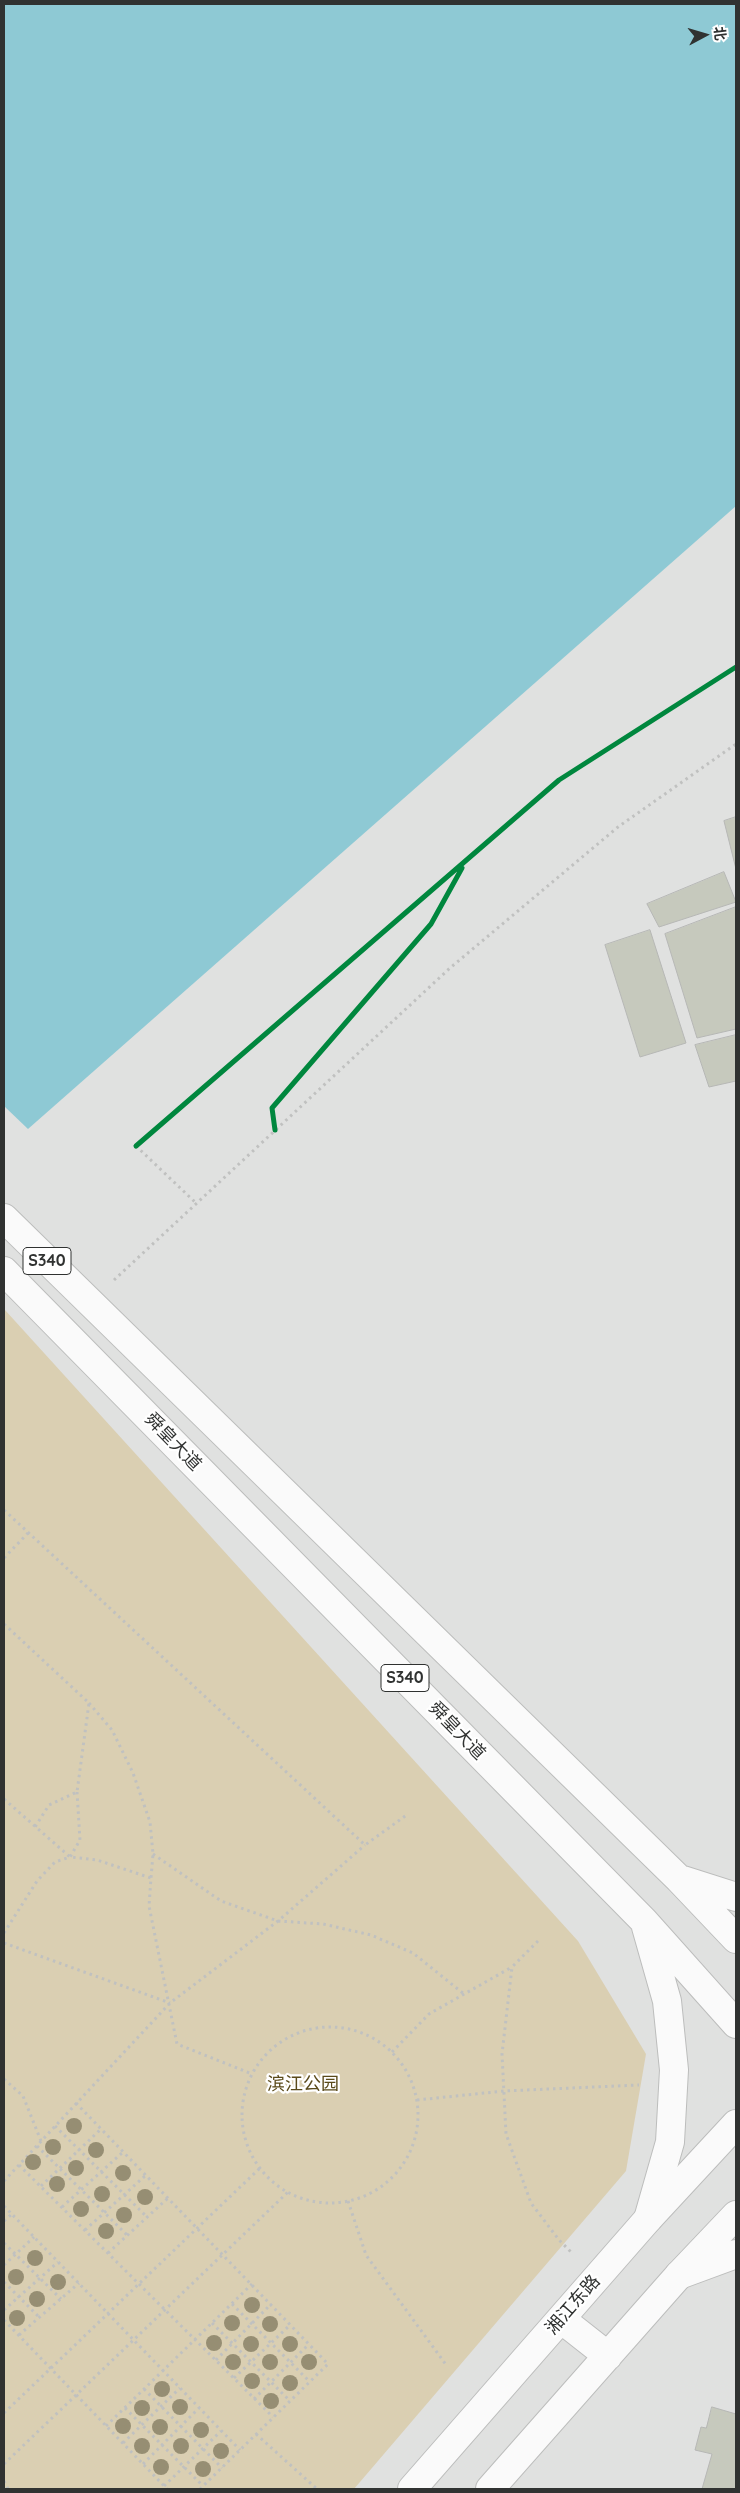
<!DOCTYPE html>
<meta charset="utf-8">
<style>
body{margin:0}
#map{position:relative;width:740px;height:2493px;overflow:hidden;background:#e0e1e0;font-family:Quicksand,"Noto Sans SC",sans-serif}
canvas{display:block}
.frame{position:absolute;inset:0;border:5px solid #303231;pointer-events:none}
.north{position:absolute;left:680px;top:10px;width:50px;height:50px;-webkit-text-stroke:4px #fff;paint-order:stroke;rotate:84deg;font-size:14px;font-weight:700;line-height:20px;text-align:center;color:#303231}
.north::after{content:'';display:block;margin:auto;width:18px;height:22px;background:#303231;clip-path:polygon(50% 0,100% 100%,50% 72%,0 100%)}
</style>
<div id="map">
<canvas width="740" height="2493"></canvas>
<div class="frame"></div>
<div class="north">北</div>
</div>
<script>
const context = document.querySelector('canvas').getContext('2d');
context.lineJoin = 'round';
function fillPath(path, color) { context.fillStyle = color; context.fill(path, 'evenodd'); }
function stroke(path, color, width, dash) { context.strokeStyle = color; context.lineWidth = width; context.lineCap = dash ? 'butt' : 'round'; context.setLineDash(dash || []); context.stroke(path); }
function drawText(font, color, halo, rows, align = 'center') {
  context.font = font + ' Quicksand,"Noto Sans SC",sans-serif'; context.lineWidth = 4.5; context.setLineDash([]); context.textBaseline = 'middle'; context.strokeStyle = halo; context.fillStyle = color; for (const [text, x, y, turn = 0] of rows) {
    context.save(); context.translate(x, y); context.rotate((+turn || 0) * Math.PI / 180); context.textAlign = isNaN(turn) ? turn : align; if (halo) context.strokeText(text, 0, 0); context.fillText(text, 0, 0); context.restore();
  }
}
const green = new Path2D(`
 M5,1310l573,631 68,113 -20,117 -272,318h-350z`);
const water = new Path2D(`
 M4,4h732v502l-708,623 -24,-23z`);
const building = new Path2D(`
 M736,817v52l-12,-48z
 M724,872l12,30 -77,25 -12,-23z
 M736,907v122l-39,9 -32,-104z
 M650,930l36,113 -46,14 -35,-112z
 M736,1035v46l-27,6 -14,-42z
 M712,2407l24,7v75h-34l10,-35 -17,-4 6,-23 5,1z`);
const path = new Path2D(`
 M136,1146l60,57
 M114,1280l336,-312 168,-141 118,-83
 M4,1510l361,335 43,-31
 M4,1558l24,-25
 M4,1624l85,79 -12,89 -28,13 -14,22
 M89,1703l23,27 21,43 17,49 3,32 -2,24
 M4,1799l66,58 27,3 54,18 -2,28 28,138 75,30
 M153,1854l68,47 57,20 45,3 48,11 42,18 51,41
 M4,1933l33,-52 18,-19 15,-5 10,-17 -3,-48
 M538,1941l-26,26 -10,87 4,80 25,69 28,37 14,14
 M4,1943l166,60
 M242 2115a88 88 0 1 1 176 0a88 88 0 1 1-176 0Z
 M392,2052l37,-38 83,-47
 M4,2079l19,17 18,45
 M417,2100l87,-9 135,-6
 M76,2103l252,261 -128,125
 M55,2126l92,91
 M37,2146l90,89
 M19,2165l254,252
 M4,2181l166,-178 108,-82 87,-76
 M41,2186l60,-57
 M348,2201l18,54 81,111
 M4,2206l236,244
 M62,2207l61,-55
 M4,2221l8,-7
 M85,2230l61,-55
 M4,2243l57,56
 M108,2253l60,-55
 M4,2265l30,-28
 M4,2282l36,36
 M232,2304l78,78
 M4,2310l54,-48
 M4,2320l163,169
 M212,2323l78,78
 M19,2335l60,-52
 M216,2360l55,-56
 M234,2378l56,-53
 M144,2389l78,79
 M254,2399l55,-55
 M125,2408l78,78
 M4,2413l256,-245
 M106,2426l146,-142
 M256,2434l61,55
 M123,2443l57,-55
 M4,2464l284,-272
 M143,2464l56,-56
 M4,2481l4,8
 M164,2486l57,-55`);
const secondary = new Path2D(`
 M561,2319l47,37
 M412,2489l236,-270 88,-95
 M490,2489l189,-214 57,-60`);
const primary = new Path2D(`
 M4,1218l675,661 57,60
 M4,1271l640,650 92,103
 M683,1880l53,17
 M646,1927l21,74 7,69 -4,72 -22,77
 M679,2275l57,-21`);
const cycleway = new Path2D(`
 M275,1130l-3,-22 159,-184 31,-56
 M136,1146l423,-366 177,-113`);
const trees = [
 [74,2126],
 [53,2147],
 [96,2150],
 [33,2162],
 [76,2168],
 [123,2173],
 [57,2184],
 [102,2194],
 [145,2197],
 [81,2209],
 [124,2215],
 [106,2231],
 [35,2258],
 [16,2277],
 [58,2282],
 [37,2299],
 [252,2305],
 [17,2318],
 [232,2323],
 [270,2324],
 [214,2343],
 [251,2344],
 [290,2344],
 [233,2362],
 [270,2362],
 [309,2362],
 [252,2381],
 [290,2383],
 [162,2389],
 [271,2401],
 [180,2407],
 [142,2408],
 [123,2426],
 [160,2427],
 [201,2430],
 [142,2446],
 [181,2446],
 [221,2451],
 [161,2467],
 [203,2469]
];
const shields = [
 [47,1261,48],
 [405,1678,48]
];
const shieldNames = [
 ["S340",47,1261],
 ["S340",405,1678]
];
const streetNames = [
 ["舜皇大道",173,1442,46],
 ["舜皇大道",457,1731,46],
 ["湘江东路",573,2305,-49]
];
const parkNames = [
 ["滨江公园",303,2085]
];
fillPath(green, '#dacfb2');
fillPath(water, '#8ec9d4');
fillPath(building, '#c6c9bd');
stroke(building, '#b6b7b5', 1);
stroke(secondary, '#bcbdbc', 30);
stroke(primary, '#bcbdbc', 30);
stroke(path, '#c0c1c0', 3, [2.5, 4]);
stroke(secondary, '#fafafa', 28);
stroke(primary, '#fafafa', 28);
stroke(cycleway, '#00873e', 5);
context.fillStyle = '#968e73';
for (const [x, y] of trees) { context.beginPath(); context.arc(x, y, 8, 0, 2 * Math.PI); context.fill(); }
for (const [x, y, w] of shields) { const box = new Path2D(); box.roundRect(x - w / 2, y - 13.5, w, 27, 4); context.fillStyle = '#fff'; context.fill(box); stroke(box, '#303231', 1); }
drawText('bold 16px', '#303231', null, shieldNames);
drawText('18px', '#303231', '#fff', streetNames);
drawText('18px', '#5a4a1a', '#fff', parkNames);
</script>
